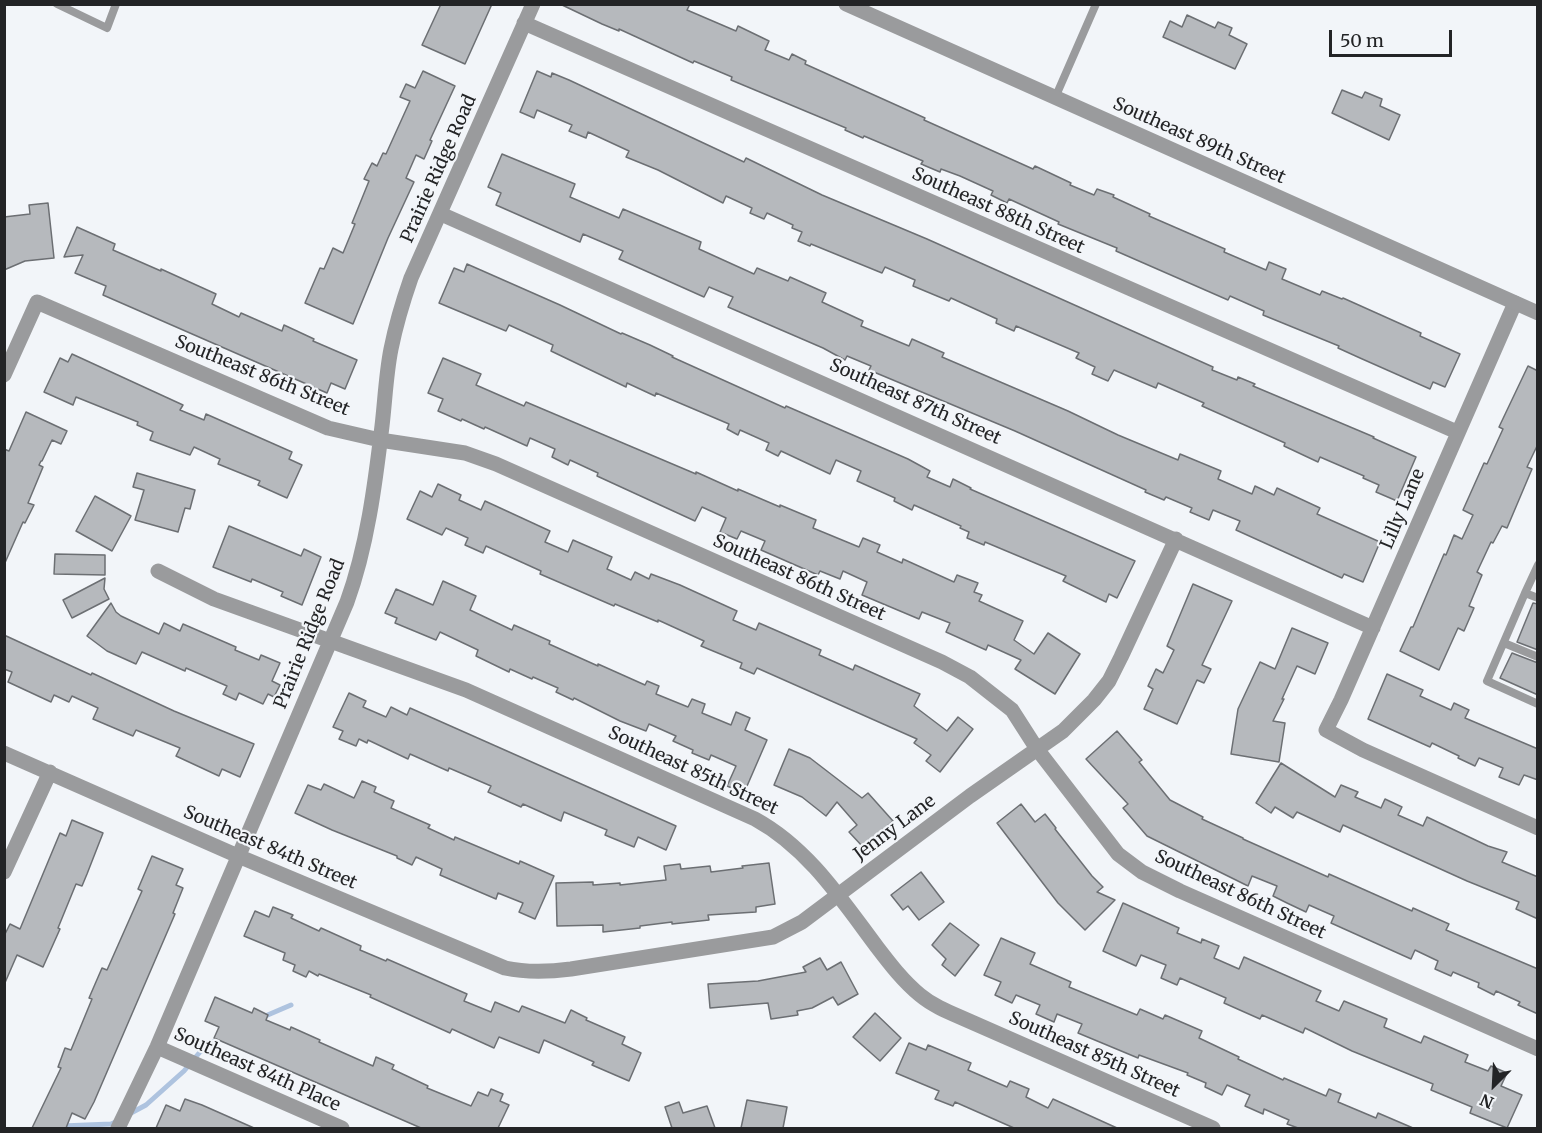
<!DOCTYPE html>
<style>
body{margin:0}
#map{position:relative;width:1542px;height:1133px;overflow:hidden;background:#f2f5f9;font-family:Merriweather,serif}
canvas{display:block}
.frame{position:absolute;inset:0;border:6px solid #232426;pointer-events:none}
.north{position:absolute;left:1464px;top:1055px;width:60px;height:60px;-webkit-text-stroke:4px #f2f5f9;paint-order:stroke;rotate:204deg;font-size:16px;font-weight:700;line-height:24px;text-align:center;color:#232426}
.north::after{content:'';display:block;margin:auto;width:21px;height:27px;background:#232426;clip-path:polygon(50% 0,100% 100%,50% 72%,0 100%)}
.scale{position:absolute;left:1329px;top:30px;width:123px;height:27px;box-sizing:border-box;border:3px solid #232426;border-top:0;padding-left:8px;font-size:18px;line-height:21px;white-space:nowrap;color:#232426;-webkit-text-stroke:4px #f2f5f9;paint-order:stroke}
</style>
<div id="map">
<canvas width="1542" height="1133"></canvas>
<div class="frame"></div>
<div class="north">N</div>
<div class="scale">50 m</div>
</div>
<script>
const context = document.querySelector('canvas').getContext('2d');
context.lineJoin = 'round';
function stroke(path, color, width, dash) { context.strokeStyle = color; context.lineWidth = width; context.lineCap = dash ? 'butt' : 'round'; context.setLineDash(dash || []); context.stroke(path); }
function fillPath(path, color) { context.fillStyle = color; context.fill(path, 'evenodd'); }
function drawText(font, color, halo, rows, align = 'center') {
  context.font = font + ' Merriweather,serif'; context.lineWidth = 4.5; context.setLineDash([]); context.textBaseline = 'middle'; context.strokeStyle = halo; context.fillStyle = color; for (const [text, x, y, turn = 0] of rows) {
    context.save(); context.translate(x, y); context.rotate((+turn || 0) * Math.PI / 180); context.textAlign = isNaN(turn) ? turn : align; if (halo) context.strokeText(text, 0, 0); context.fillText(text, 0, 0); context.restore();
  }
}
const stream = new Path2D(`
 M263,1017l28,-12
 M131,1113l15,-8 38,-34 16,-19 13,-10 9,-4
 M62,1126l49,-2 7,-3`);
const building = new Path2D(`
 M441,4h51l-27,60 -43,-19z
 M560,4h130l-3,6 49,21 2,-5 31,15 -4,9 24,10 3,-6 14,7 -1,3 120,54 -1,2 109,49 2,-3 36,17 -1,2 24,10 3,-6 17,6 -1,2 37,17 -1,2 76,33 -1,3 42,18 3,-8 17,7 -4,10 38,16 2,-4 20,8 1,-1 78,35 -1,3 40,18 -15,33 -12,-5 -3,7 -70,-31 -22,-10 1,-2 -76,-31 1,-4 -34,-15 -2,4 -112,-49 1,-3 -59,-24 1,-2 -50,-23 -2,4 -16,-8 2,-4 -33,-15 -19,-7 -1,3 -19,-8 2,-3 -59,-25 -1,2 -18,-8 1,-2 -115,-48 1,-3 -38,-16 -1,2 -74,-34v2l-17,-7z
 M1187,15l28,13 3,-6 14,6 -3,7 18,9 -12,25 -72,-32 7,-16 12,6z
 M423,71l32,15 -25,54 2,1 -8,18 -8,-4 -10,23 8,4 -26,56 -35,86 -48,-21 15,-35 4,1 9,-21 10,5 12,-29 -3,-1 17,-42 -5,-2 8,-16 5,3 6,-13 3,1 24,-53 -10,-4 6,-13 9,4z
 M537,71l14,6 1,-4 17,7 175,82 2,-4 76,37 105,44 286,128 -1,3 25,10 1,-3 17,7 -2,2 121,51 -1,1 43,19 -19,44 -21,-9 3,-7 -16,-7 1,-2 -44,-19 -2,5 -34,-16 1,-3 -83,-37 2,-3 -46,-20 -2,5 -42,-18 -6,11 -16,-7 3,-7 -19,-9 3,-5 -63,-27 -2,5 -18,-8 1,-4 -46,-21 -2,3 -36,-15 2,-6 -30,-13 -3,6 -71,-29 -1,2 -12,-5 4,-9 -10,-4 1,-3 -26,-12 -3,6 -14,-6 2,-5 -26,-12 -3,7 -65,-33 -32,-13 3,-6 -41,-19 -2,6 -17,-7 3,-6 -35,-15 -3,8 -14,-6z
 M1342,90l20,8 3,-6 17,7 -2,7 20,9 -11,25 -57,-27z
 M502,154l73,30 -5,13 49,21 4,-9 78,33 -2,7 55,25 3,-6 31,13 2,-4 36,16 -4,9 41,19 -2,5 48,20 3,-7 32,14 -2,4 126,54 50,24 60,25 2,-6 41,17 -3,8 34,15 3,-8 19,9 3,-7 43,20 -3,6 63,28 -17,40 -19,-8 -2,4 -106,-48 4,-9 -27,-11 -4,10 -19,-8 2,-4 -26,-11 -2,3 -19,-8 1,-2 -131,-59 -146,-61 2,-4 -24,-10 -2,4 -22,-12 -95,-41 5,-10 -24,-10 -5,10 -85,-38 4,-8 -40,-17 -3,8 -84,-37 5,-12 -13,-6z
 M48,203l6,55 -29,3 -21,9v-53l26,-3 -1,-9z
 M77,227l38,17 -2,6 48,21v-2l55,25 -4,10 27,13 2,-4 41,18 2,-6 30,14 -1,2 44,19 -12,29 -14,-6 -4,10 -224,-98 3,-9 -31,-13 8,-18 -19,2z
 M467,264l93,41 61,29 1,-1 28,12 23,11 -1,1 113,51 1,-2 122,53 22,12 -3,6 23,10 3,-8 18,9 -1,1 165,72 -18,37 -8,-4 -3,8 -43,-21 3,-5 -81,-34 -1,3 -17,-7 2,-6 -9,-4 1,-2 -47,-21 -2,5 -18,-9 1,-3 -38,-17 4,-10 -25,-11 -6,14 -49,-23 -3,5 -12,-6 3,-7 -29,-13 -2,5 -11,-6 2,-5 -73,-31 -1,3 -28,-13 -1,4 -75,-36 2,-6 -44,-20 -3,6 -67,-28 15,-35 10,4z
 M72,354l111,51 -3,5 24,10 2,-6 86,38 -3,7 13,6 -15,33 -29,-13 2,-4 -42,-17 2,-5 -26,-12 -4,8 -40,-15 3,-8 -16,-7 1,-3 -62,-25 -3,8 -29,-13 16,-34 8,4z
 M443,358l38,16 -5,11 48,21 2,-4 170,72v-2l42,19v-2l42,18v-2l36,15 -3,8 46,19 4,-9 17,7 -3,7 25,11 1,-4 51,23 3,-7 21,8 -4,9 8,3 -3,6 44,20 -9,19 20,14 14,-21 32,21 -25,40 -40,-25 6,-9 -33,-15 -2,5 -40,-18 4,-9 -28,-11 -3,7 -57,-24 5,-13 -24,-11 -3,8 -20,-8 -2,4 -57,-25 4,-9 -24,-10 -4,8 -17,-7 6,-14 -24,-11 -7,14 -98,-45 1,-3 -28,-13 -2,5 -16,-8 3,-8 -25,-11 -3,8 -42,-19 -1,2 -22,-10 -1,2 -23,-10 5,-12 -15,-6z
 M1528,366l10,5v73l-11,23 5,2 -25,59 -5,-2 -9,17 -2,-1 -14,30 5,3 -13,31 5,2 -10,23 -6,-3 -19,42 -39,-19 11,-24h2l31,-73 2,1 8,-20 8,4 11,-24 -10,-5 21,-47 3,1 16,-35 -4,-2z
 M26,412l41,19 -6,13 -9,-4 -10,21h-1l-2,4 4,2 -15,36 6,2 -9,18 -2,-1 -19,43v-116l5,2z
 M137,473l58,17 -5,19 -5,-1 -7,24 -43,-12 9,-30 -11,-3z
 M438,484l23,11 -2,5 22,10 4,-9 65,30 -5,11 23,10 5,-12 39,17 -5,12 24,11 4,-8 14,7 2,-5 29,11 57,26 -4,9 23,10 3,-7 62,27 -2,5 34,15 2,-5 65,29 -6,12 33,25 11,-14 15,12 -33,43 -14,-11 5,-6 -17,-12 3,-4 -160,-71 -3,6 -14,-6 2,-5 -41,-17 3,-5 -46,-21v2l-43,-18 -1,2 -74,-32 1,-3 -55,-25 -3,7 -18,-8 3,-7 -22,-10 -4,7 -35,-16 13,-28 12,6z
 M95,496l36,20 -19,35 -36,-20z
 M229,526l72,30 3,-7 17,8 -19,48 -21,-9 2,-4 -31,-13 -1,3 -38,-15z
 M55,554l50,1v20l-51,-1z
 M105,578l-1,11 5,10 -37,19 -9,-18z
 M443,581l33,15 -6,14 42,20 2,-5 36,16 -1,3 49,22v-2l47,21 2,-4 12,5 -3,8 32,13 4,-8 13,5 -3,9 29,12 5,-13 14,6 -5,12 22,10 -23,53 -17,-7 9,-20 -25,-11 -2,5 -17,-7 1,-3 -20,-9 3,-5 -27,-12 -3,7 -26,-10 -46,-23 -1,2 -17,-8 2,-4 -25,-11 -1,2 -22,-10 -1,3 -33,-16 2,-6 -38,-18 -4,8 -41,-17 2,-5 -12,-5 11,-24 37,16z
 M1193,584l39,17 -30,64 9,4 -7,14 -7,-3 -20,44 -33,-15 9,-20 -5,-3 8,-17 7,4 11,-23 -7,-4z
 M111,603l5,9 5,4 38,18 5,-11 16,8 3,-7 53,23 -1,3 24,10 2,-5 19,8 -8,18 8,4 -6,12 -6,-3 -5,10 -24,-11 -3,7 -13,-6 4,-8 -41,-18 -1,3 -43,-19 -6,12 -29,-13 -20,-15z
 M1533,603l5,1v46l-21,-8z
 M1292,628l36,15 -13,31 -18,-8 -15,33h2l-11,22 12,2 -6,39 -48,-8 7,-45 22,-47 15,7z
 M4,635l87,40 1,-2 82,38 80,33 -14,33 -18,-8 -3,7 -43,-20 4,-8 -44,-18 -3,6 -40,-17 5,-11 -26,-12 -3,6 -15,-7 -3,7 -43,-20 4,-10 -8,-3z
 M1512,653l26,10v32l-38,-17z
 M1387,674l36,16 -3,6 31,14 3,-7 15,7 -4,8 73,31v31l-14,-5 -5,10 -20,-8 4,-9 -24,-10 -4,8 -17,-8 1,-2 -27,-13 -2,4 -62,-28z
 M349,693l17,8 -3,6 23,10 5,-10 16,8 3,-7 266,118 -10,24 -28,-13 -4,10 -29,-12 2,-5 -43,-18 -3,9 -38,-17 -2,3 -33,-15 3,-6 -42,-18 -1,3 -38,-17 -2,5 -40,-19 -1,3 -8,-4 -3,7 -17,-7 4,-8 -10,-4z
 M1117,731l25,29 -3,2 31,38 33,17 -1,2 41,19v1l85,38 1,-3 83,37 1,-3 36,16 -3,6 92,39v45l-20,-9 2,-3 -24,-11 -2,4 -16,-8 1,-4 -26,-11 -2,4 -16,-7 3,-8 -23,-11 -4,9 -80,-36 3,-7 -25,-11 -3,7 -19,-9 -14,-7 4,-10 -25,-10 -4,10 -101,-50 -24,-28 5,-4 -42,-45z
 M789,749l21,9 52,40 6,-5 25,28 -30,26 -14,-15 8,-7 -20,-23 -11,14 -24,-19 -28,-12z
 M1281,763l54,34 6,-12 17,7 -3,5 26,11 4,-9 17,8 -4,8 25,11 4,-9 61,29 19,6 -5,10 36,15v42l-22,-10 3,-7 -52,-21 -124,-56 -3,7 -43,-20 -4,6 -18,-11 -4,6 -15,-10z
 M362,781l14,6 -2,5 20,9 -3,7 39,17 -2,3 26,12 1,-3 64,27 1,-3 34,15 -19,43 -16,-7 4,-9 -25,-10 -2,6 -56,-24 2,-6 -26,-12 -4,8 -15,-7v-2l-65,-26 -37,-17 13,-28 13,5 3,-6 30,14z
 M1021,804l14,18 10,-8 11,14 -1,1 37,47 11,11 -6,5 18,8 -30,30 -27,-27 -61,-80z
 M72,820l31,13 -16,41 -5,12 -6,-2 -18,44 2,1 -17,38 -26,-12 -13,30v-49l6,-12 10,5 40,-96 6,3z
 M152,856l31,13 -7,16 7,3 -10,25 2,1 -81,188 -9,17 -13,-6 -6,15h-34l29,-60 -3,-1 7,-19 6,2 21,-51 -3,-1 13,-30 5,2 35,-79 -4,-2z
 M769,863l6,41 -19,3v5l-48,3 1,5 -37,4v-2l-32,4v2l-37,4v-7l-46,1 -1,-43 37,-1v3l27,-2v2l46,-5 -2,-14 16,-2 1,5 29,-3 1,6 32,-4 -1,-2z
 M921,872l23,30 -25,18 -11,-14 -5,4 -12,-15z
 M1123,903l56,25 -2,5 24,10 1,-4 17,7 -5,12 25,11 5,-12 77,34 -5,10 23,10 5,-10 43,18 -3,8 37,16 3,-7 44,19 -3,7 23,9 3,-5 16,7 -6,13 21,9 -15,33 -37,-15 2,-6 -41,-17 2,-6 -81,-33 -47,-23 -2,5 -41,-18 -2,4 -36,-16 2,-5 -46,-20 -3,7 -16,-7 5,-13 -25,-10 -5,11 -33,-15z
 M273,907l20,8 -2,3 28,13 2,-3 40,18 -1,4 26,11 1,-2 80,35 -3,7 27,11 4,-10 24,10 3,-6 43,17 6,-13 16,8 -1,2 39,17 -3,7 19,9 -12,28 -37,-16 2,-3 -50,-22 -5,13 -40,-16 -5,11 -42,-19 -2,4 -80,-36 1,-2 -52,-21 -1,2 -9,-5 -3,6 -13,-6 2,-6 -12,-5 2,-7 -41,-17 11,-25 14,6z
 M950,923l29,22 -24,31 -13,-11 4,-6 -14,-14z
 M1001,938l34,15 -5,11 41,18 -2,5 68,28 3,-6 23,10 2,-4 37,16 -3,7 40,19 -1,2 45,21 1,-2 42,18 3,-7 12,5 -3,8 38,16 2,-5 35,15h-115l-11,-4 2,-4 -25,-11 -1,5 -18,-8 5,-11 -23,-10 -5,10 -17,-8 1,-4 -19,-8 1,-2 -49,-18 -1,3 -60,-25 4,-9 -25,-10 -3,8 -18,-8 4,-9 -24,-10 -4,8 -17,-8 6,-13 -17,-7z
 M820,958l7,12 14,-8 17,32 -20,11 -5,-8 -21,11 -15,3 1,4 -27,4 -3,-16 -58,5 -2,-24 50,-3 48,-9 -3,-5z
 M215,997l37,16 2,-5 14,7 -2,5 24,10 1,-3 29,13 -1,2 54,24 3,-9 18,8 -2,4 36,17 -1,2 44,18 7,-14 10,4 3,-7 12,5 -3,7 9,4 -11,23h-77l-207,-90 5,-11 -14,-6z
 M875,1013l26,25 -21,23 -27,-24z
 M909,1043l17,7 2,-5 43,18 -3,7 39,17 3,-6 19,8 -3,8 22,11 5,-9 64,29h-103l-59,-26 -2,4 -18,-7 4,-8 -43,-18z
 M185,1099l17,6 52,23h-98l10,-23 14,6z
 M747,1100l40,7 -4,21h-42z
 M679,1102l4,11 24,-7 8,22h-43l-7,-21z`);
const service = new Path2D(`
 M57,4l50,24 9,-24
 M1055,98l41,-94
 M1538,565l-13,28 13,5
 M1525,593l-38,88 51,23
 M1504,643l34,14`);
const minor = new Path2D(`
 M524,23l933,409
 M441,214l932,414
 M1515,303l-174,397 -15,30 37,20 175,78
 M4,375l33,-73 291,126 52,12 85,13 31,11 446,198 28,15 42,33 25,39 81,105 24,18 38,19 358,158
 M158,571l56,28 252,91 289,129c53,29 86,80 122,128 13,17 26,34 43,48 12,10 26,16 40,22l253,111
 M4,753l234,103 267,112c23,5 43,4 66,1l202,-32 29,-15 168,-126 93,-65 31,-31 15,-19 12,-24 55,-118
 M4,872l46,-100
 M157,1047l185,81
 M118,1128l39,-81 190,-445c20,-55 28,-117 35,-176 3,-25 4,-52 9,-77 5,-25 12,-48 20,-71l122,-274`);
const tertiary = new Path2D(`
 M846,4l692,309`);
const streetNames = [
 ["Southeast 89th Street",1199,141,24],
 ["Prairie Ridge Road",439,169,-66],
 ["Southeast 88th Street",998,211,24],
 ["Southeast 86th Street",262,376,22],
 ["Southeast 87th Street",915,402,24],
 ["Lilly Lane",1403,509,-67],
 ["Southeast 86th Street",799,578,24],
 ["Prairie Ridge Road",310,634,-68],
 ["Southeast 85th Street",693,771,25],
 ["Jenny Lane",895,828,-37],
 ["Southeast 84th Street",270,848,23],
 ["Southeast 86th Street",1240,895,25],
 ["Southeast 85th Street",1094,1055,24],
 ["Southeast 84th Place",257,1070,24]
];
stroke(stream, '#aec3df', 5);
fillPath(building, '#b6b9bd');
stroke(building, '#6c6f73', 1.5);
stroke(service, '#9a9b9d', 8);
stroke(minor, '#9a9b9d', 15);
stroke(tertiary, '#9a9b9d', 15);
drawText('18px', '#232426', '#f2f5f9', streetNames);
</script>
